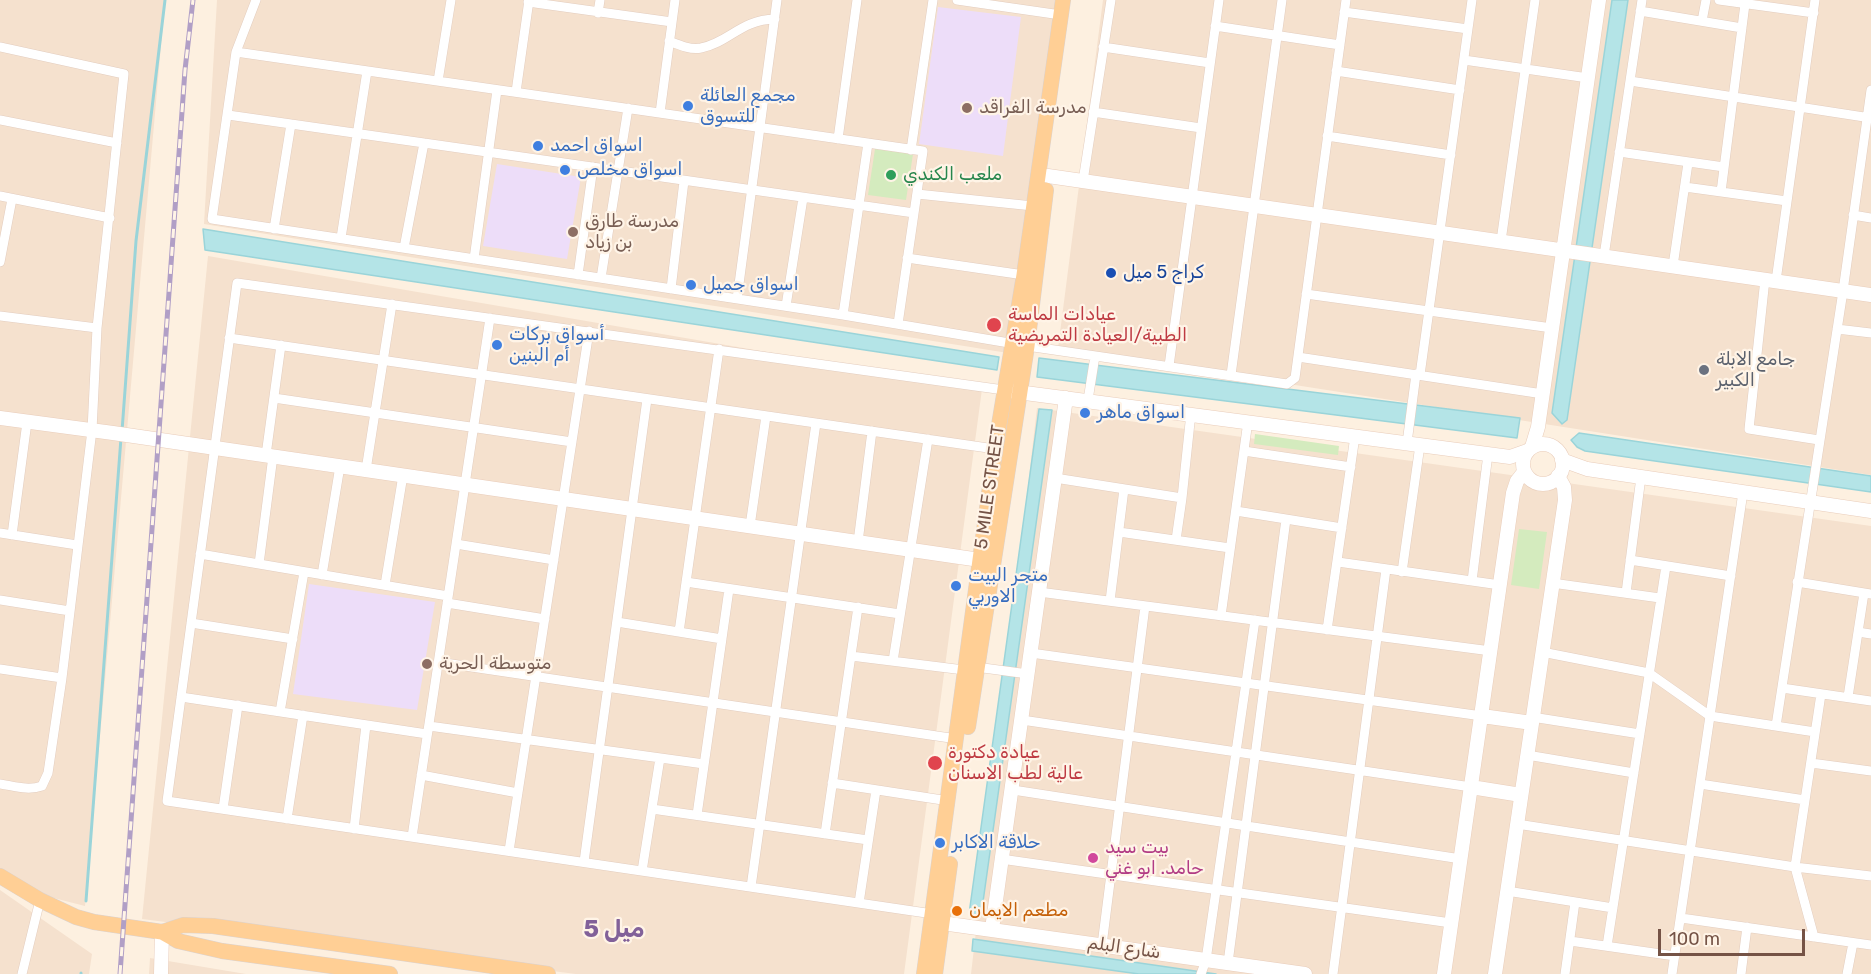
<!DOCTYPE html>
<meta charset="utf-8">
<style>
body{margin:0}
#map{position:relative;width:1871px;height:974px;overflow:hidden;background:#fdf0e0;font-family:Rubik,sans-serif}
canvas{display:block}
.scale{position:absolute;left:1658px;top:929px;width:147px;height:27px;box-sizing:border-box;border:3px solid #755346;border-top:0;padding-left:8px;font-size:18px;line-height:21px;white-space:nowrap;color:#755346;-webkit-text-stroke:4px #fff4e7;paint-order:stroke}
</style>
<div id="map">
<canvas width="1871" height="974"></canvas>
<div class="scale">100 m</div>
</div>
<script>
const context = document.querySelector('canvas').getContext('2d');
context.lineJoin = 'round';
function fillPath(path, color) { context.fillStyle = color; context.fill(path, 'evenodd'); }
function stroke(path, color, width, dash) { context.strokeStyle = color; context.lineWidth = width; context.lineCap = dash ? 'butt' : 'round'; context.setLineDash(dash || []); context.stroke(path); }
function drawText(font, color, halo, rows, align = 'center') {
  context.font = font + ' Rubik,Cairo,sans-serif'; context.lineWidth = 4.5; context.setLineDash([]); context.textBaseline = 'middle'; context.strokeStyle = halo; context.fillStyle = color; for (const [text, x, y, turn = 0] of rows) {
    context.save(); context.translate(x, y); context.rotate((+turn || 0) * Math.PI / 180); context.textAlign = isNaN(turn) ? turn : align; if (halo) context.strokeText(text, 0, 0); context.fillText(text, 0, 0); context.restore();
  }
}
const residential = new Path2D(`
 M0,0h165l-80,906 -51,-13 -34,-24z
 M217,0h841l-44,354 -810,-130z
 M1103,0h768v475l-813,-127z
 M208,256l774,133 -78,585h-328l-434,-55z
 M1037,408l834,118v448h-900z
 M0,890l92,64 -3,20h-89z
 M150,958l96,16h-97z`);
const education = new Path2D(`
 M938,7l83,10 -18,139 -84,-12z
 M497,164l84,13 -14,82 -84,-13z
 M309,584l126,18 -18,108 -124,-16z`);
const green = new Path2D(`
 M875,149l38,5 -7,46 -38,-5z
 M1255,434l84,12 -1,9 -84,-11z
 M1519,529l28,3 -8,57 -28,-4z`);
const water = new Path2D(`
 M1612,0h16l-61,420 -5,4 -10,-11z
 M203,229l796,128 -2,13 -792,-120z
 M1039,358l481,60 -3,20 -480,-61z
 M1039,409l13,1 -71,506 -12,-2z
 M1579,433l292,43v16l-286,-41 -8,-4 -6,-7z
 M973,939l243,35h-77l-167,-23z`);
const stream = new Path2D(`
 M122,431l14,-190 29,-241
 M86,901l35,-463
 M81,974v-1`);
const street = new Path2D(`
 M256,0l-20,52 -24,167 631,96 184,31 260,38 8,-6 51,-378
 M957,0l104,15
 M1719,0l95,13
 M528,2l144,20
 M1640,11l102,17
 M1344,12l124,17
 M598,13l2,-13
 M1702,21l4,-21
 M1215,26l125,19
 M669,41c10,4 21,9 32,7 29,-6 39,-28 74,-29
 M0,47l124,27 -27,254 -5,102 -30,248 -14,95 -6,13c-14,5 -28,0 -42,-2
 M1103,47l107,16
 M236,52l687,99 -25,173
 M1464,60l124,18
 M1336,71l124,19
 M438,81l13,-81
 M1630,81l241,37
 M516,92l13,-92
 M1093,112l108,16
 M660,113l15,-113
 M228,115l686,98
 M0,120l117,23
 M1327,136l124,19
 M838,139l19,-139
 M911,150l22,-150
 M1619,152l105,15
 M1083,181l28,-181
 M1685,187l102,14
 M1721,192l24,-188
 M917,194l116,12
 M0,196l110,22
 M1853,215l18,3
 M274,229l17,-105
 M341,238l26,-167
 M1501,241l34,-241
 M404,248l20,-105
 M1604,256l38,-256
 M907,258l117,17
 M474,259l23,-169
 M0,262l12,-63
 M1673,266l15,-103
 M578,275l15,-108
 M601,278l27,-170
 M1765,279l-16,150 70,11
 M1776,281l39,-281
 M671,289l13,-108
 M1306,294l246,34
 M737,299l40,-299
 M786,306l17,-108
 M843,315l25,-172
 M0,316l97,12
 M1837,329l34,4
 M229,338l766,111
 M1298,357l245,37
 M1169,366l50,-366
 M1231,375l51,-375
 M1420,375l52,-375
 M274,398l298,44
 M1088,400l7,-44
 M1407,443l9,-69
 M1244,451l107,16
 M266,455l15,-110
 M366,470l26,-166
 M1055,478l127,20
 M1236,511l106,17
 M750,526l16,-110
 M1119,532l111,16
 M0,533l77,12
 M12,535l15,-113
 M1176,540l6,-42 9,-85
 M858,542l14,-111
 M456,544l98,16
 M200,554l248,42
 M1630,560l101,16
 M1338,562l162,23
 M259,564l14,-108
 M1402,572l18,-127
 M322,575l18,-109
 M1472,581l16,-127
 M686,582l214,32
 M1797,582l74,12
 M1552,583l108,15
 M385,585l18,-110
 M1039,592l452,59
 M1626,593l15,-116
 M0,600l70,11
 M1110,601l14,-112
 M447,603l98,16
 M1221,616l27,-195
 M617,622l105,17
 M191,623l102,16
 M1327,630l28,-194
 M679,632l40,-283
 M1858,632l13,2
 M1542,652l107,21 61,43 105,16
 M1031,653l451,63
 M851,656l113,14
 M893,661l35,-222
 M438,662l519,77
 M976,667l52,7
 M0,669l62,9
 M1782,688l89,13
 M181,697l246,37
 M1848,697l16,-104
 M280,712l24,-140
 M1532,717l108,17
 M1022,720l449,67
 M429,726l275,38
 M1776,726l67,-435 28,-201
 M1527,755l107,18
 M1811,763l60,8
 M421,775l97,18
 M832,783l117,18
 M1700,784l105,16
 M1013,790l448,69
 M223,809l15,-104
 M652,809l216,31
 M697,815l32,-226
 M287,819l16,-104
 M1517,824l278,43 76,9
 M354,829l12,-104
 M825,834l33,-227
 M412,837l78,-519
 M509,851l80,-520
 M1001,859l450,64
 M584,862l63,-463
 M642,871l18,-113
 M751,887l65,-464
 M1507,891l106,17
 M859,903l17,-113
 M933,914l-766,-113 70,-518 767,107
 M1681,918l190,27
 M1814,937l-19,-70 26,-173
 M1570,941l105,15
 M1102,945l43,-339
 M1607,946l59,-380
 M1228,963l58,-444
 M22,974l18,-74
 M1201,974l5,-14 49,-340
 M1333,974l53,-405
 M1565,974l10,-72
 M1672,974l71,-482
 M1741,974l6,-47
 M1847,974l6,-31`);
const secondary = new Path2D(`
 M1048,176l823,119
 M1010,391l500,66 17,-6
 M0,418l113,15 867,127
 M1523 464a20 20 0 1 1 40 0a20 20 0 1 1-40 0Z
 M1532,447l6,-20 61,-427
 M1562,460l25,9 284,42
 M1482,716l50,7
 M1471,787l50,8
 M942,923l363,51
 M992,929l74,-531
 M161,974l1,-42
 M1444,974l69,-481 4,-12 7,-9
 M1495,974l70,-474 -1,-13 -6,-11`);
const primary = new Path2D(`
 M968,727l59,-381 19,-156
 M0,876l40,24 36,17 18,5 68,10 16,9 44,10 168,23
 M162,932l21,-7 30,1 335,48
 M924,974l71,-525 29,-174 39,-275
 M935,974l15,-110`);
const rail = new Path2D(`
 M120,974l65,-904 8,-70`);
const markers = [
 [688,106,6,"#3f7fe0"],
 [967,108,6,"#8d6e63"],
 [538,146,6,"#3f7fe0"],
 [565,170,6,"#3f7fe0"],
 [891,175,6,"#2e9e5b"],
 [573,232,6,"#8d6e63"],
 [1111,273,6,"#1a4fb4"],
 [691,285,6,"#3f7fe0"],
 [994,325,8,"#e0444e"],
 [497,345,6,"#3f7fe0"],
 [1704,370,6,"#6b7280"],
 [1085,413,6,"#3f7fe0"],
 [956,586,6,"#3f7fe0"],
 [427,664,6,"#8d6e63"],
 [935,763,8,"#e0444e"],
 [940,843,6,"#3f7fe0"],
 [1093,858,6,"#d1479c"],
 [957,911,6,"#e8710a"]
];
const shopNames = [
 ["مجمع العائلة",700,96],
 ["للتسوق",700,117],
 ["اسواق احمد",550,146],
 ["اسواق مخلص",577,170],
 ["اسواق جميل",703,285],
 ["أسواق بركات",509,335],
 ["أم البنين",509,356],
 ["اسواق ماهر",1097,413],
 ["متجر البيت",968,576],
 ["الاوربي",968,597],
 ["حلاقة الاكابر",952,843]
];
const educationNames = [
 ["مدرسة الفراقد",979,108],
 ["مدرسة طارق",585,222],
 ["بن زياد",585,243],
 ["متوسطة الحرية",439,664]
];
const leisureNames = [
 ["ملعب الكندي",903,175]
];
const transitNames = [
 ["كراج 5 ميل",1123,273]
];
const healthNames = [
 ["عيادات الماسة",1008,315],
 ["الطبية/العيادة التمريضية",1008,336],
 ["عيادة دكتورة",948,753],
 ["عالية لطب الاسنان",948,774]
];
const worshipNames = [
 ["جامع الابلة",1716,360],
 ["الكبير",1716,381]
];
const streetNames = [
 ["5 MILE STREET",990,487,-82],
 ["شارع البلم",1124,948,8]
];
const hotelNames = [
 ["بيت سيد",1105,848],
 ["حامد. ابو غني",1105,869]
];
const foodNames = [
 ["مطعم الايمان",969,911]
];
const districtNames = [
 ["5 ميل",614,930]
];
fillPath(residential, '#f5e1ce');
fillPath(education, '#edddf9');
fillPath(green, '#d4ebbe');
fillPath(water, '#b4e4e7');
stroke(water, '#9ad4d9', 1.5);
stroke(stream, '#9ad4d9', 3);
stroke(street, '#e3cdbf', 10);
stroke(secondary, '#e9cdbb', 15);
stroke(primary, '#dbd2cf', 16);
stroke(street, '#fff', 9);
stroke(secondary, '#fff', 14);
stroke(primary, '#ffcf95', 15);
stroke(rail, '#b19fc6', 5);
stroke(rail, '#fff4e7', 3, [9]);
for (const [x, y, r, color] of markers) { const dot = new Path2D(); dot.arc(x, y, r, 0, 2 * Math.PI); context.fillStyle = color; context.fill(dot); stroke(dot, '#fff4e7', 2); }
drawText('18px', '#366cbe', '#fff4e7', shopNames, 'left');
drawText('18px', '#785e54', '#fff4e7', educationNames, 'left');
drawText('18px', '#27864d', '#fff4e7', leisureNames, 'left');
drawText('18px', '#164399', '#fff4e7', transitNames, 'left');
drawText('18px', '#be3a42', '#fff4e7', healthNames, 'left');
drawText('18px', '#5b616d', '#fff4e7', worshipNames, 'left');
drawText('18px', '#755346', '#fff4e7', streetNames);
drawText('18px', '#b23c85', '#fff4e7', hotelNames, 'left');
drawText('18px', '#c56008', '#fff4e7', foodNames, 'left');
drawText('bold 24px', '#826199', '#fff4e7', districtNames);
</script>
